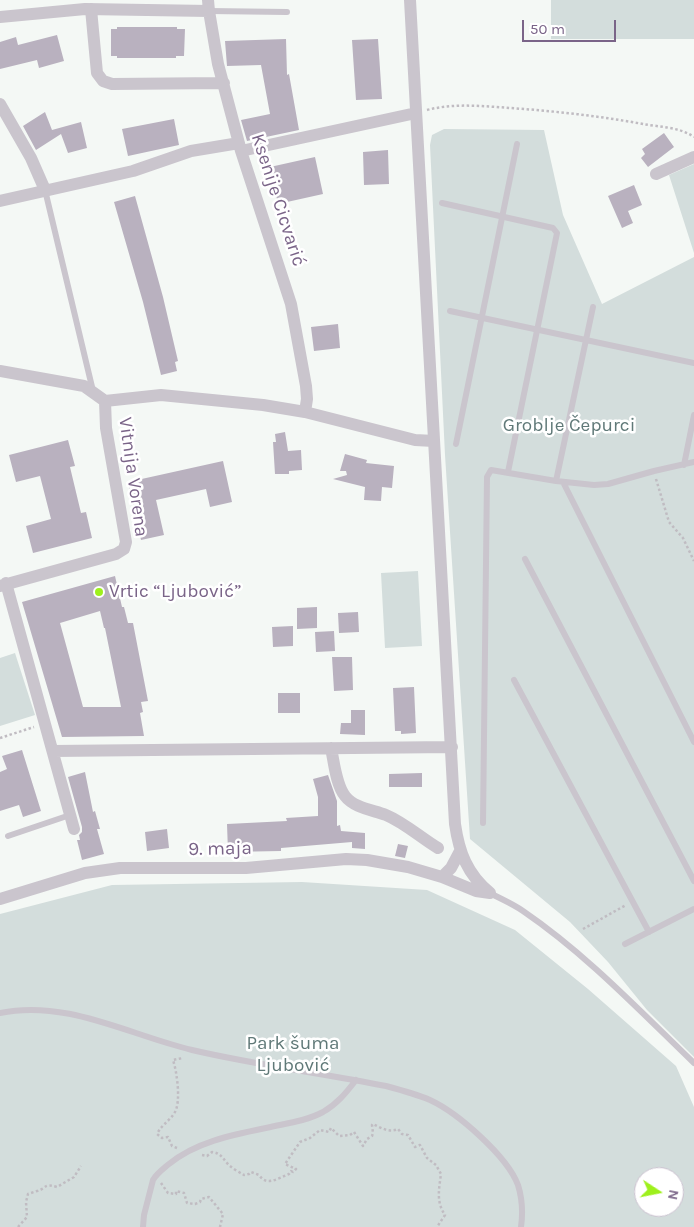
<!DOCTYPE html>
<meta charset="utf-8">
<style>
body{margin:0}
#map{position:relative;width:694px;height:1227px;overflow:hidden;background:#f4f8f5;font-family:Karla,sans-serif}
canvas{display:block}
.north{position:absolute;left:634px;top:1167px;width:50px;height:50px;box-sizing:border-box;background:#fff;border:1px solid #cac1cf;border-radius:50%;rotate:101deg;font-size:14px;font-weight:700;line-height:20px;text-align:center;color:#7a6488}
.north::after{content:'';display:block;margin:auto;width:18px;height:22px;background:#9ef01c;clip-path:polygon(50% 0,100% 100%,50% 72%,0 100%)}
.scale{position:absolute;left:522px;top:20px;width:94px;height:22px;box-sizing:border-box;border:2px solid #7a6488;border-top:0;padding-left:6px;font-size:15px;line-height:18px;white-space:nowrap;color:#7a6488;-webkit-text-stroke:4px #fff;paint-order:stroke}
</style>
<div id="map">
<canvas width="694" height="1227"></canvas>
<div class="north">N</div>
<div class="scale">50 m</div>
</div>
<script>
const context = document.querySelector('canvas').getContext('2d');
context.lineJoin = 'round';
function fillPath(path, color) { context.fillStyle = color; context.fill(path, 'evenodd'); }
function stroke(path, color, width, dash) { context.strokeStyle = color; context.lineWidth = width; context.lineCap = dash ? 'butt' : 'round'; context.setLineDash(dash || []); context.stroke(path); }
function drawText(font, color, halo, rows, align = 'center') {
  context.font = font + ' Karla,sans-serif'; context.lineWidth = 5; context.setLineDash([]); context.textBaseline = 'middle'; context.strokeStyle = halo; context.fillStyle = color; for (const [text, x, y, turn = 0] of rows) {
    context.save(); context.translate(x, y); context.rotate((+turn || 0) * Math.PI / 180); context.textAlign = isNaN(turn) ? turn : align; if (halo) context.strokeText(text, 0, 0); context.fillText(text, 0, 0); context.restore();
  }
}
const green = new Path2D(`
 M551,0h143v39h-143z
 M444,129l100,1 19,85 39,89 92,-47v800l-47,-47 -39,-48 -38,-40 -100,-83 -25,-384 -15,-310 2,-10z
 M694,164v89l-25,-78z
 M418,571l4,75 -37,2 -4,-75z
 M15,653l20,62 -35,11v-68z
 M302,882l125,8 88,40 73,59 88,77 18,41v120h-694v-313l112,-29zM644,1177h30v30h-30z`);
const building = new Path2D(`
 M117,27h60v2h8l-1,27h-8v2h-59v-2h-6v-27h6z
 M57,35l7,26 -25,7 -2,-8 -37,9v-27l16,-5 2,8z
 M286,39l1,36 2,-1 10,56 -52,11 -6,-21 29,-6 -9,-49 -34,1 -2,-25z
 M378,39l4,60 -26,1 -4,-60z
 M45,112l7,18 29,-8 6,26 -19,5 -7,-19 -25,16 -13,-24z
 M174,119l5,26 -51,11 -6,-27z
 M664,133l10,14 -26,20 -7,-9 4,-4 -3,-5z
 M388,150l1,34 -25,1 -1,-33z
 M315,157l8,37 -45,10 -8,-37z
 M634,185l8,20 -14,6 5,12 -11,5 -14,-32z
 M135,196l28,101 15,64 -3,1 2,9 -16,4 -18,-73 -29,-100z
 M338,324l2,24 -26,3 -3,-24z
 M285,432l3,19 13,-1 1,20 -13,1v3h-14l-2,-32h3l-1,-8z
 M68,440l7,26 -5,1 11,46 5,-1 6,26 -59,15 -7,-27 25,-7 -11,-43 -24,6 -7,-27z
 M345,454l22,6 -1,3 28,3 -2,22 -10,-1 -1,14 -17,-1 1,-13 -32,-8 14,-4 -1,-4h-6z
 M223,461l9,41 -22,5 -4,-18 -50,11 8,35 -23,5 -13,-58z
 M115,576l7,31h2l4,16h5l15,78 -7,1 2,10 -3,1 4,23 -82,1 -40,-135zM100,611l4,17h1l16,79h-38l-23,-84z
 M317,607v21l-20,1v-21z
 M358,612l1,20 -20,1 -1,-20z
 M293,626v20l-20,1 -1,-20z
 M334,631l1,20 -19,1 -1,-20z
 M332,657h20l1,33 -19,1z
 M414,687l2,46 -15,1v-3h-6l-2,-43z
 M278,693h22v20h-22z
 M351,710h14v25l-25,-1 1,-11h10z
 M22,750l19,61 -18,6 -4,-12 -19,6v-39l7,-3 -5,-13z
 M85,772l8,40 2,-1 5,18h-3l7,25 -22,6 -5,-20h3l-1,-5 3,-3v-5l-14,-50z
 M422,773v14h-33v-13z
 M328,775l9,26v25l3,-1 1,6 24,2v16l-13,-1v-6l-71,6v3l-53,1 -1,-28 60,-3 -1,-3 32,-2v-19l-5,-18z
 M167,829l2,19 -22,3 -2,-19z
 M398,844l10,2 -3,12 -10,-2z`);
const path = new Path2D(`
 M427,110c27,-7 56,-4 83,-2 45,3 89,8 133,16 16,3 37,3 51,13
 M656,479l13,43 14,16 11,23
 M0,738l34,-11
 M583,929l43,-24
 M177,1148l-5,-2 -4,-9 -6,1 -5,-4c5,-10 13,-13 18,-22 6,-11 2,-40 -2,-52l10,-2
 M202,1155l5,1 5,-4c8,1 10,5 15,11 4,5 12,9 17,12l5,-1 2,-2 8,3c8,12 19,3 30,-1l2,-3 2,1 3,-3 -11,-5 15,-22 10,-4 10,-8 9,2 2,-4 8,8 11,-1 4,-3 9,14 4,-7 5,-3 1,-3 -1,-8 1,-1c8,4 17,9 25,5l4,5 6,1 7,12 5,-2 7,13 9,7 5,9c-2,15 -5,28 4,41l-8,12
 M161,1183l7,10 8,1v-3l8,2 3,10 8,1 5,-2 1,-3 8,-2 14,17 -3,13
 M18,1227l9,-10 -1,-15 2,-8c3,-1 6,-2 9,-3 11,-3 6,-8 20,-4l17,-10 7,-11`);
const lane = new Path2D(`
 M209,11l78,1
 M45,190l48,201
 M442,203l111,25 4,5 -49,239
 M450,311l244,52
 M456,444l61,-300
 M684,465l10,-50
 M556,481l37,-174
 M563,482l131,260
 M525,559l169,322
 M514,680l135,252
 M483,823l4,-346 4,-7 65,11 38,4 14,-1 46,-13 40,-9
 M8,836l62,-21
 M490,893c11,6 23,11 33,18 63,43 116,99 171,152
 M625,944l69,-35
 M0,1013c66,-14 129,22 192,37 64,15 129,23 194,36 15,4 30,8 44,14 28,13 77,56 88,85 4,13 5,28 3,42
 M143,1227l1,-12 9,-35c4,-7 10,-11 16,-16 30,-25 74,-31 111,-39 15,-3 30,-6 43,-13 14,-8 23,-19 33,-32`);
const street = new Path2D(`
 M208,0l1,11 9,53 23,87 50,153 15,82 1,13 -2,13
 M410,0l45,824c4,28 12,50 35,69
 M91,9l6,64 6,8 9,3 112,-1
 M0,17l85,-8 124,2
 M0,104l31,54 14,32
 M241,151l175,-38
 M656,174l38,-17
 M0,201l133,-30 58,-20 48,-8
 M0,371l84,15 21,15 56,-6 102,10 42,7 110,28 19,1
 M6,583l68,246
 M0,586l116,-32 8,-5 2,-7 -20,-114 -1,-27
 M331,748c3,14 5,37 14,48 9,12 28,14 41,19 19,8 35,23 52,33
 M53,751l399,-4
 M442,877l9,-9 9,-17
 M0,899l85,-26 35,-5h126l100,-9 21,1 41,7 34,10 34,14 14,2`);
const markers = [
 [99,592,5,"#9ef01c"]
];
const streetNames = [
 ["Ksenije Cicvarić",278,200,72],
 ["Vitnija Vorena",133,477,82],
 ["9. maja",220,849,-1]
];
const parkNames = [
 ["Groblje Čepurci",569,426],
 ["Park šuma",293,1044],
 ["Ljubović",293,1066]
];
const poiNames = [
 ["Vrtic “Ljubović”",109,592]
];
fillPath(green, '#d3dddc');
fillPath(building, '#b9b1bf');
stroke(path, '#c0bcc2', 2.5, [2.5, 2.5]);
stroke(lane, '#cac5cd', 6);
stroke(street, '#cac5cd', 12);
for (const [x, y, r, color] of markers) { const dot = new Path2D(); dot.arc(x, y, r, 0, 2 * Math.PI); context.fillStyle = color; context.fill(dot); stroke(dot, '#fff', 2); }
drawText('19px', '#7a6488', '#fff', streetNames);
drawText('19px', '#607978', '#fff', parkNames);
drawText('19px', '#7a6488', '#fff', poiNames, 'left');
</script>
